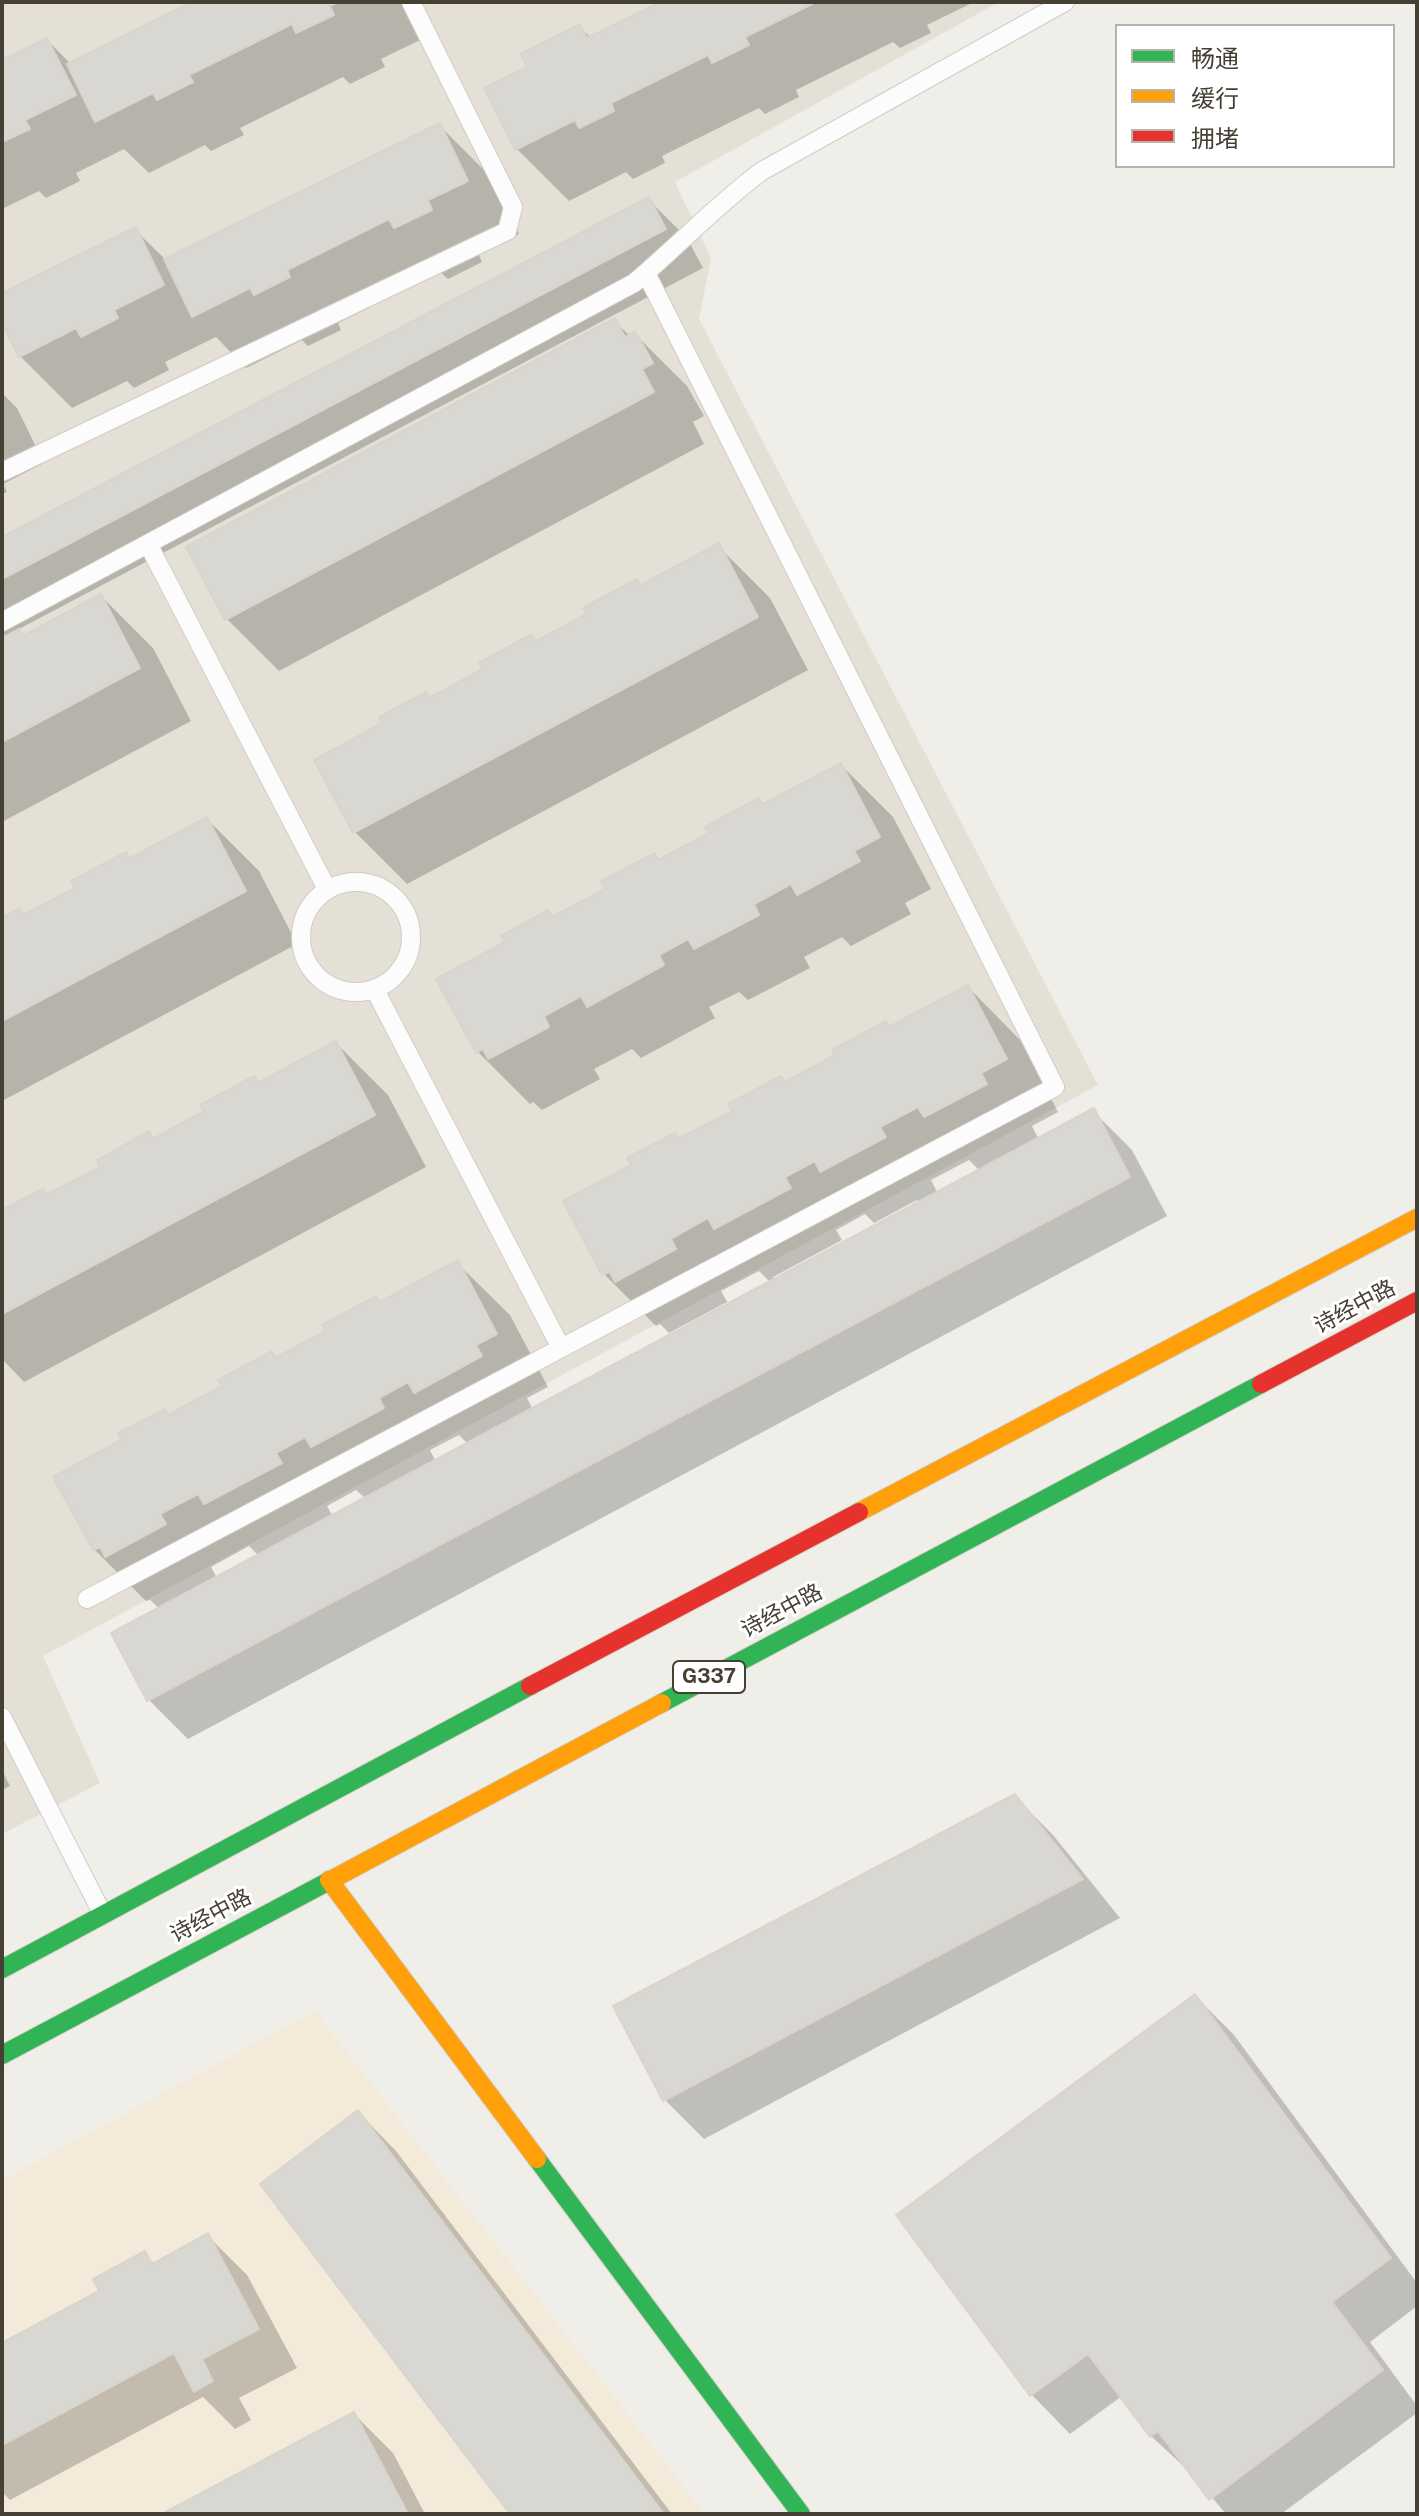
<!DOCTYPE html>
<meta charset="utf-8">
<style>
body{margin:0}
#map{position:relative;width:1419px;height:2516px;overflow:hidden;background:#f0eee8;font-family:"Public Sans","Noto Sans SC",sans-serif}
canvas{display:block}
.frame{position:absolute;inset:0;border:4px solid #464034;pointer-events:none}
.legend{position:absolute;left:1115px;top:24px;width:280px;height:144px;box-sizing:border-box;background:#fff;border:2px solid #b5b3ae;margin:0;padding:10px 14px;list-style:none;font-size:24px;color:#464034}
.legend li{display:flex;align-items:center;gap:16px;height:40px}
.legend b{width:40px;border:2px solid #b5b3ae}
</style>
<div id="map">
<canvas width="1419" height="2516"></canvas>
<div class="frame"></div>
<ul class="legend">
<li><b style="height:10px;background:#30b455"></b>畅通</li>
<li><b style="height:10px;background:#ff9f0a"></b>缓行</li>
<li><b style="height:10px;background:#e5322d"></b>拥堵</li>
</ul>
</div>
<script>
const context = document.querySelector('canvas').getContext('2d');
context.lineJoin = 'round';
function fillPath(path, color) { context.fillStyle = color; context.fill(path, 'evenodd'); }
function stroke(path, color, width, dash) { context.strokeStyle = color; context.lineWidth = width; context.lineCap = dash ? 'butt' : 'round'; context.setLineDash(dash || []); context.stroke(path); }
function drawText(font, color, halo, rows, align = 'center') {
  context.font = font + ' "Public Sans","Noto Sans SC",sans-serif'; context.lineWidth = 6; context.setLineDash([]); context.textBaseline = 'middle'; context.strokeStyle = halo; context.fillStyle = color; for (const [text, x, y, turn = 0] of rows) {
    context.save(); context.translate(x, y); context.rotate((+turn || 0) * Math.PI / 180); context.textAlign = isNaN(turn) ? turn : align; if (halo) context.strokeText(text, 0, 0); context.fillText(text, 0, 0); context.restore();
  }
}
const residential = new Path2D(`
 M2,2h997l-324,180 36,76 -12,61 399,766 -1055,571 57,127 -98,51z`);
const commercial = new Path2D(`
 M315,2011l390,503h-703v-334z`);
const shadow = new Path2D(`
 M197,2h207l18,37 -41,20 4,8 -35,17 -7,-7 -103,51 4,7 -33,16 -6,-6 -56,28 -25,-24 -48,24 4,8 -34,17 -7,-7 -37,18v-147l45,-22 24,24z
 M664,2h310l-47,23 4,8 -31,15 -7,-6 -97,48 3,7 -34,17 -6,-6 -97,48 3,7 -32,16 -7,-7 -57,29 -52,-52 -30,-60 43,-21 50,-41 11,11z
 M439,125l53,53 27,56 -41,19 4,9 -34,17 -8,-7 -102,51 3,7 -33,16 -6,-6 -56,28 -30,-31 -51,25 4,8 -35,18 -7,-7 -55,27 -52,-52 -18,-37v-24l133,-65 31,30z
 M648,199l39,39 16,30 -686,362 7,7 77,-41 52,52 38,73 -189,101v-282z
 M614,321l16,15 5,-2 52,52 17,30 -11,6 11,22 -425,227 -52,-52z
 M2,393l15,15 27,55 -41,21 4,8 -5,2z
 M718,546l52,52 38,72 -401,214 -52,-52 -38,-72 68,-36 41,-30 5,5z
 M841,765l52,52 38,72 -26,14 6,11 -60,32 -9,-9 -38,20 6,11 -62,32 -9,-8 -30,15 6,11 -74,40 -9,-9 -38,20 6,10 -58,31 -9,-8 -3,2 -53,-53 76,-133 55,-29 46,-33 6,5z
 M207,819l52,52 38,73 -295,157v-181l18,-10 6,6 52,-28 47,-33 6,5z
 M968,987l52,53 38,72 -26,14 7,14 54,-29 39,39 35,66 -979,523 -39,-39 -36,-66 47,-25 -10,-9 -4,1 -52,-52 30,-108 41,-30 5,5 55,-29 46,-34 6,6 180,-96 53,52 38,72 -21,11 6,12 196,-105 -2,-3 -58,31 -9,-9 -4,2 -52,-52 30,-109 41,-30 5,6 158,-85 48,-33 5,5zM969,1160l11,11 -42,23 -7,-14zM917,1200l2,4 -144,77 -2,-4 69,-37 -6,-10 29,-16 9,9zM759,1271l12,12 -42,22 -8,-14zM459,1435l9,9 -32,18 -6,-12zM356,1490l10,9 -33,18 -6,-11zM249,1546l10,10 -42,22 -6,-11z
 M336,1043l52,52 38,72 -402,215 -22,-23v-146l41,-22 5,5 55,-29 46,-33 6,6 52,-28 47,-33 6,5z
 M2,1770l8,16 -8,4z
 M1014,1796l39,39 67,83 -416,221 -39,-39z
 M1195,1996l39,39 183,248v23l-47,36 47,64v7l-136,101h-55l-34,-40 -41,-38 -29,-40 -52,38 -38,-39z
 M358,2112l38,39 276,363h-160z
 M208,2236l39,39 50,93 -58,30 12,22 -16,9 -32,-32 -193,103 -8,-8v-147l100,-53 42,-38 11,10z
 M354,2414l39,39 32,61h-259z`);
const building = new Path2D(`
 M192,2h146l-8,4 4,9 -38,18 -4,-9 -103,51 4,7 -36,18 -4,-7 -58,29 -28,-58z
 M660,2h156l-71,35 4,8 -37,18 -4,-8 -97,48 3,8 -35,17 -4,-8 -60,30 -31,-62 43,-21 -6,-13 59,-30 7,14z
 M47,38l29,57 -51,25 5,9 -28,13v-82z
 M440,123l28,58 -40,19 4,10 -38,18 -5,-9 -102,51 3,7 -36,18 -4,-7 -58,29 -28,-58z
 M649,197l17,32 -664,350v-42z
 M136,227l28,58 -50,25 4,8 -37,19 -5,-9 -57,29 -17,-34v-30z
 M615,318l10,19 10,-6 18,32 -11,6 12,23 -429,228 -39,-73z
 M719,543l39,74 -405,216 -39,-73 68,-37 -3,-6 47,-25 3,6 54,-29 -4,-6 53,-29 4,7 51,-27 -4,-6 54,-29 4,6z
 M101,594l39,74 -138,74v-104l17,-9 4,7z
 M841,763l39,74 -26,14 6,10 -63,34 -6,-11 -37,20 5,11 -65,34 -6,-10 -29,16 5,10 -77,42 -6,-11 -37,20 5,11 -61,32 -5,-10 -7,4 -40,-74 69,-37 -4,-6 47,-26 4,7 53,-28 -4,-8 54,-28 3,7 51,-27 -4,-6 54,-29 4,6z
 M207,817l39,74 -244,130v-103l18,-10 4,7 51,-27 -4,-7 55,-29 3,7z
 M968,985l39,74 -26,14 6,11 -63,33 -6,-10 -38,20 6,10 -66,35 -5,-11 -30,16 6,11 -77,41 -6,-11 -37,21 5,10 -61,33 -5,-10 -8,3 -39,-74 68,-36 -4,-7 48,-25 3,6 54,-28 -4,-7 53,-28 4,6 50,-27 -3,-5 54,-29 3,6z
 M336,1041l39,74 -373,199v-104l41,-21 3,6 54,-28 -3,-7 52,-29 4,8 51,-28 -4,-6 54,-29 4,7z
 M1094,1108l36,69 -983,524 -36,-68z
 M458,1260l39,74 -21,11 6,11 -68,37 -6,-11 -29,16 5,10 -73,39 -6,-10 -29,16 6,10 -78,41 -6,-10 -38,20 6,10 -61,33 -5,-10 -7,3 -40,-73 68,-37 -3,-7 47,-24 3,6 54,-29 -4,-6 54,-29 3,7 51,-27 -4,-6 54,-29 4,6z
 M1015,1794l68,85 -420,222 -50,-95z
 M1195,1994l196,264 -59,44 51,68 -174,130 -51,-69 -8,6 -62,-83 -58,42 -134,-181z
 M358,2110l306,404h-154l-250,-330z
 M208,2233l51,96 -57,30 11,22 -19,11 -20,-39 -172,92v-102l97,-52 -6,-12 52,-28 7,13z
 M354,2412l54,102h-246z`);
const lane = new Path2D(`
 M2,472l505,-241 6,-24 -102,-205
 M148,544l179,345
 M2,622l632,-339c44,-37 82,-78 128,-112l303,-169
 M301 937a55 55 0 1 1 110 0a55 55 0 1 1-110 0Z
 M375,990l186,358
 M87,1599l968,-512 -409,-814
 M2,1717l101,198`);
const fast = new Path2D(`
 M662,1703l599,-319
 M2,1969l528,-283
 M2,2055l329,-175
 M537,2159l264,355`);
const slow = new Path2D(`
 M859,1512l558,-294
 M329,1880l208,279
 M331,1880l331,-177`);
const jam = new Path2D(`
 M1261,1384l156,-83
 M530,1686l329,-174`);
const shields = [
 [709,1677,72]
];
const shieldNames = [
 ["G337",709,1677]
];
const streetNames = [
 ["诗经中路",1355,1307,-28],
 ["诗经中路",782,1611,-28],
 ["诗经中路",211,1916,-28]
];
fillPath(residential, '#e4e0d5');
fillPath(commercial, '#f4eada');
fillPath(shadow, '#0003');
fillPath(building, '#d9d7d1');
stroke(building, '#d8d5ce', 2);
stroke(lane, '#ceccc6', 20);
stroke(fast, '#d0cbbf', 20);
stroke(slow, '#d0cbbf', 20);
stroke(jam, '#d0cbbf', 20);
stroke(lane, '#fdfcfc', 18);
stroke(fast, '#30b455', 18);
stroke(slow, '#ff9f0a', 18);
stroke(jam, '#e5322d', 18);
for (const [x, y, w] of shields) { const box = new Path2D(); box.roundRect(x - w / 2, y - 16, w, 32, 6); context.fillStyle = '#fff'; context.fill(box); stroke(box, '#464034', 2); }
drawText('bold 20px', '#464034', null, shieldNames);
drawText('22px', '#464034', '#fff', streetNames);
</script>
